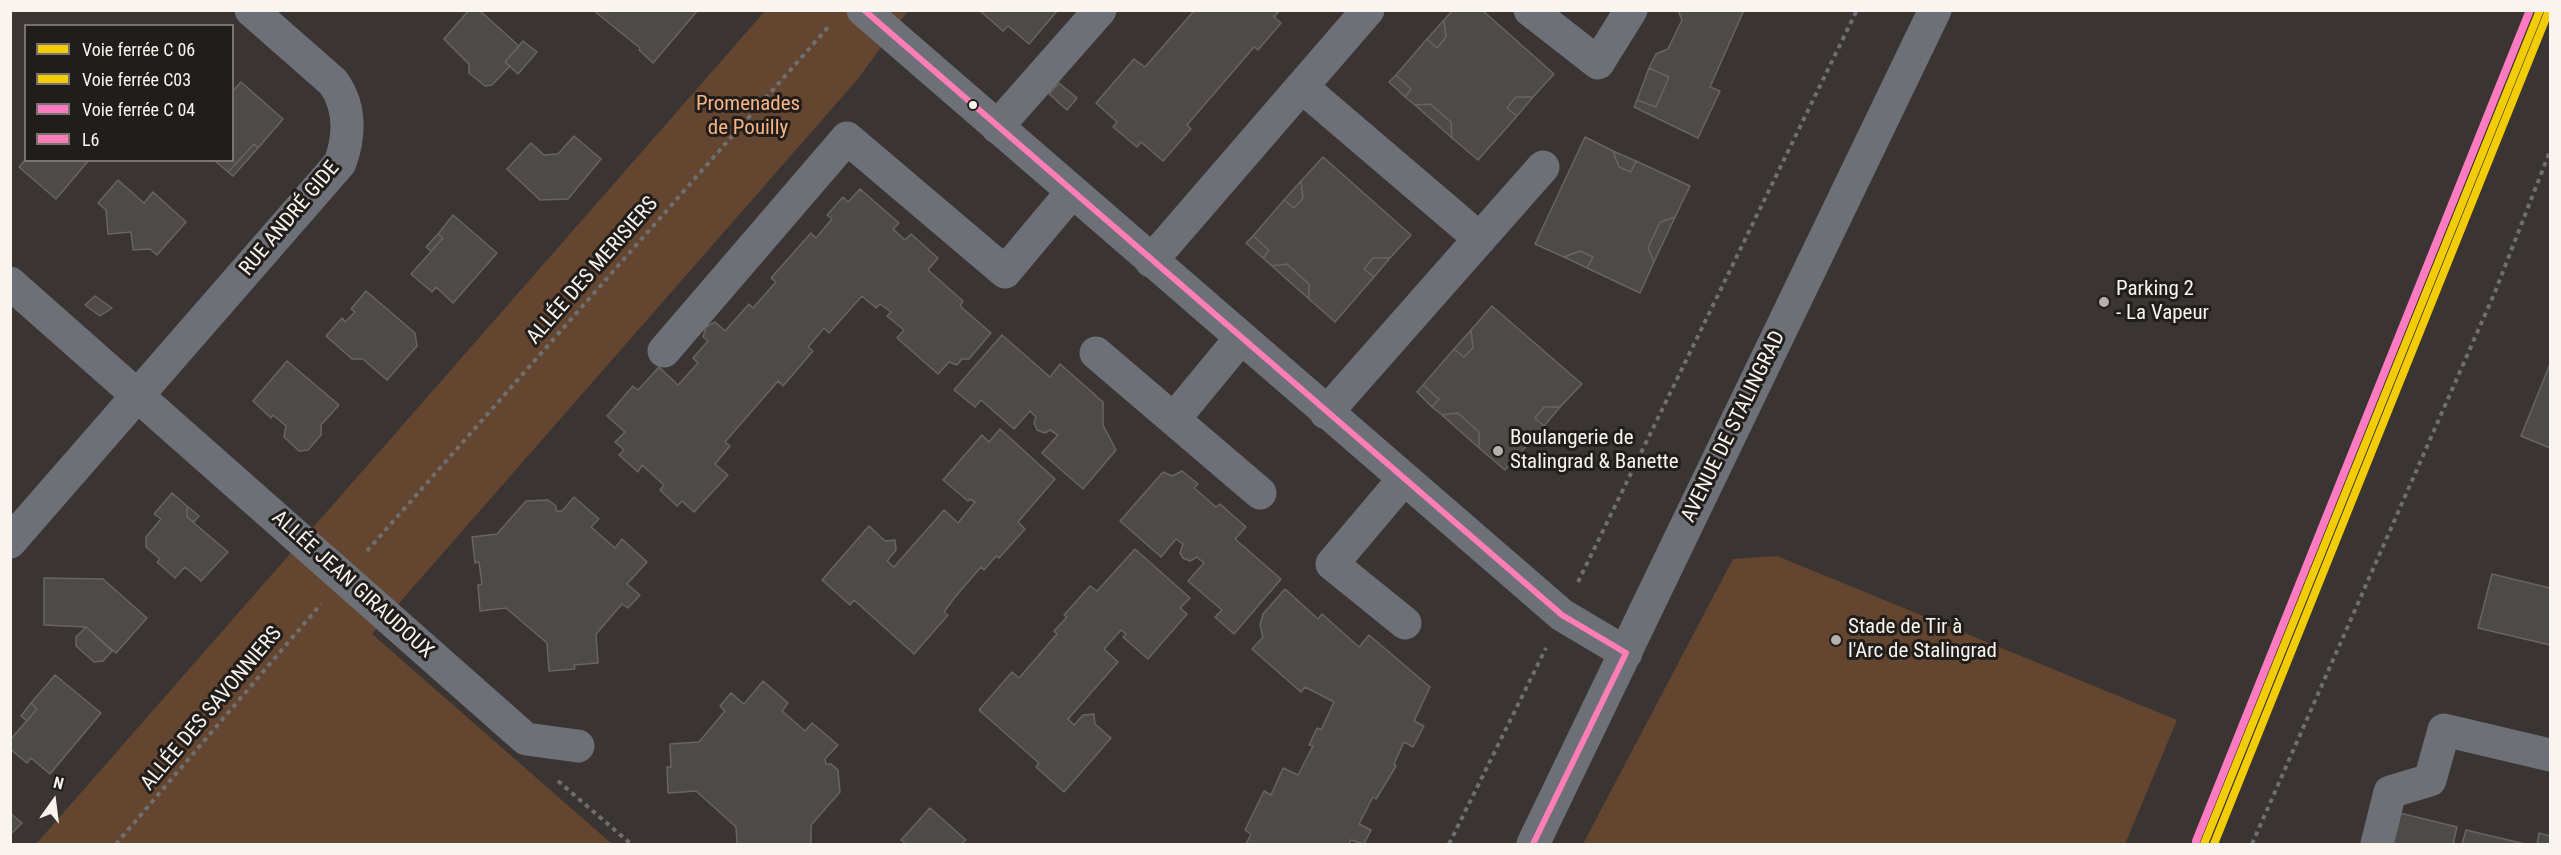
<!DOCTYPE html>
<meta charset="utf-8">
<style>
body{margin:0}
#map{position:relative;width:2561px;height:855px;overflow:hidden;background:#3a3532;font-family:"Roboto Condensed",sans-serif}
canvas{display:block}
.frame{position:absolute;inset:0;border:12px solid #faf4ef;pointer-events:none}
.legend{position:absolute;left:24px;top:24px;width:210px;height:138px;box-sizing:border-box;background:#211d1a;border:2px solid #78736f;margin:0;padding:8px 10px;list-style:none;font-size:18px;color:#faf4ef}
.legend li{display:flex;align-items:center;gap:12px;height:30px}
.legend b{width:30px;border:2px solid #78736f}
.north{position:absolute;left:24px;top:771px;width:60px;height:60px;-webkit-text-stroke:4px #211d1a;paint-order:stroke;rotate:14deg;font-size:16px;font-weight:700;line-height:24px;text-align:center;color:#faf4ef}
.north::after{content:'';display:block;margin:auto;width:21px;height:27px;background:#faf4ef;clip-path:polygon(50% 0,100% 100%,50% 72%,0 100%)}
</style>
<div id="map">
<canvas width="2561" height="855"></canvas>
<div class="frame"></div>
<ul class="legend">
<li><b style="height:8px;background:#f2cc05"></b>Voie ferrée C 06</li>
<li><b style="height:8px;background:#f2cc05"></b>Voie ferrée C03</li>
<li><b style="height:8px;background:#fe7ac1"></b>Voie ferrée C 04</li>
<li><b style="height:8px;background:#fd7db6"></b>L6</li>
</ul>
<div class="north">N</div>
</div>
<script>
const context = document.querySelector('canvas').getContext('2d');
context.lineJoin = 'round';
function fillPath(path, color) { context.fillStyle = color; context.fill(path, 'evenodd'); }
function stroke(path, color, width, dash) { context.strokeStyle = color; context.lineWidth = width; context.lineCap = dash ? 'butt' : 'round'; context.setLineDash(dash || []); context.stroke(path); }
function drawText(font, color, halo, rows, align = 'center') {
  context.font = font + ' "Roboto Condensed",sans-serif'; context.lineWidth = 6; context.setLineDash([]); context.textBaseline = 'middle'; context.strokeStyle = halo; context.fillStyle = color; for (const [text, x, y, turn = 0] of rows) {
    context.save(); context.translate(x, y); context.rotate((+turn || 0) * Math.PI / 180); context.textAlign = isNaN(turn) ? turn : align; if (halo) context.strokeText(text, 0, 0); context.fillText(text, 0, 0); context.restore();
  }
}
const green = new Path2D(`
 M765,11h143l-51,69 -485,554 240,210h-576z
 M1777,556l400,164 -52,124h-542l150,-285z`);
const building = new Path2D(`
 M469,10h10l40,36 -14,16 5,4 -18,19 -7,1 -16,-13v-9l-25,-25z
 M593,10h105l-45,53 -14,-13 1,-2z
 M979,10h77l1,1 -28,33 -21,-18 -5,5z
 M1190,10h90l-6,7 7,6 -23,27 -4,-3 -67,78 4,4 -28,32 -22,-19 -4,5 -24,-20 4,-5 -21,-19 38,-44 11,8 48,-55z
 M1453,10h29l72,64 -21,23h-17l-9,11 10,8 -39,44 -26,-22 -1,-16 -21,-18 -15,1 -10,-8 6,-8 -15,-14 31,-36 10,9 9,-11 -2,-17z
 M1678,10h66l-34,77 10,4 -22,47 -64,-31 3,-7 19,7 13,-30 -20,-9 7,-14 12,-5 14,-29z
 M1444,20l2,17 -9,11 -10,-9z
 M523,41l14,11 -19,22 -13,-12z
 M1649,68l20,9 -13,30 -19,-7z
 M1396,75l15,14 -6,8 -16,-15z
 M241,82l42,37 -25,29 -4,-4 -26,28 -14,-12h18v-68z
 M1059,83l18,15 -10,12 -18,-16z
 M1516,97h17l-16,19 -10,-8z
 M1430,104l21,18 1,16 -37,-33z
 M574,136l27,23 -33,40 -28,1 -33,-31 24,-26 13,12 14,-1z
 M1585,137l28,14 6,16 12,5 5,-11 54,25 -15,31 -15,5 -12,26 6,14 -14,31 -53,-25 6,-11 -13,-6 -16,6 -29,-13z
 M254,144l4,4 -25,28 -5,-4z
 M1613,151l23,10 -5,11 -12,-5z
 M1323,157l88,78 -21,23h-17l-9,11 10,8 -39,45 -26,-23v-15l-22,-20 -15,2 -9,-8 6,-8 -16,-14 31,-36 10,8 9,-10 -2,-17z
 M26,159v1h63l-33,39 -37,-32z
 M118,180l26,23 9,-11 33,30 -29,33 -7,-6 -17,1 -2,-18 -23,2 -2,-24 -8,-7z
 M1301,181l2,17 -9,10 -10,-8z
 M860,189l39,34 -6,6 12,11 6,-6 27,24 -10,12 35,31 -3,5 31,27 -22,26h-7l-5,6 -8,-3 -11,12 -41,-36 7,-8 -17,-14 4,-4 -11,-8 -4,4 -14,-12 -33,37 -5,-5 -16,19 5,4 -30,35 -5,-5 -53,61 5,4 -15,18 13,11 -34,37 -12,-11 -5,5 -17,-16 4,-5 -22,-20 -4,7 -19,-17 5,-5 -9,-8 10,-10 -18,-16 26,-30 5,4 21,-23 19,18 20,-22 -5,-5 15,-17 -5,-4 3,-10 9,-5 10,9 24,-27 4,4 23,-26 -5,-4 40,-45 5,5 16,-19 -5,-4 16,-18 5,5z
 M453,215l44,38 -44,50 -17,-16 -4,5 -21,-18 32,-36 -5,-4z
 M1675,217l-21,45 -6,-14 12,-26z
 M438,234l5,4 -12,13 -5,-4z
 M1253,236l16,14 -6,8 -17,-15z
 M1580,251l13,6 -6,11 -23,-11z
 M1373,258h17l-16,19 -10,-8z
 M1287,264l22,20v15l-37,-33z
 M366,291l49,42 2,13 -30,34 -24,-21h-11l-26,-23 16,-18 3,4 10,-10 -4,-3z
 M95,296l17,12 -12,8 -15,-11z
 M1492,306l90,78 -22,23h-16l-9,11 9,8 -39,44 -26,-22v-16l-21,-19 -16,2 -10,-8 7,-8 -16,-14 31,-36 10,8 9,-9 -2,-18z
 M1471,330l2,18 -9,9 -10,-8z
 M1002,335l48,42 10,-13 43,38v23l13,25 -33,39 -41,-36 16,-18 -8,-5 -5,3 -8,-3 -3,-7 2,-6 -6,-6 -16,18 -33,-29 -6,7 -21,-17z
 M287,361l52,44 -18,20v10l-13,15 -9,1 -15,-14 2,-11 -13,-11 -2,3 -18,-17z
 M2550,364v84l-29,-12z
 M1423,385l16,14 -7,8 -15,-15z
 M1544,407h16l-16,19 -9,-8z
 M1458,413l21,19v16l-37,-33z
 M1000,429l55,50 -37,43 7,7 -26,29 -3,-2 -12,14 -3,-3 -26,30 -11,15 4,3 -34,39 -60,-54 -4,5 -28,-25 47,-54 16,15 10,-1 1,10 -9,11 7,6 50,-57 14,13 17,-21 -5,-3 -2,2 -25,-21 39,-45 7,7z
 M1182,471l16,13 -4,4 22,19 4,-3 26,23 -11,12 46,40 -47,55 -19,-17 7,-7 -34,-29 16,-18 -7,-6 -7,4 -7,-3 -3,-5 3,-9 -7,-5 -15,18 -41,-36 43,-49 9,4z
 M172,493l15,13v11l41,35 -27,29 -16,-14 -10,11 -18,-16 3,-3 -14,-12v-10l15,-18 -7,-5z
 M574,497l25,22 -8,8 24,21 7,-9 25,23 -20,22 13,11 -12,13 -6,-4 -26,30 2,29 -24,2 1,4 -26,2 -2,-28 -41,-35 -26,3 -2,-26 4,-1 -3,-22 -4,1 -3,-26 25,-3 29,-33 22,-1 8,6v5h6z
 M187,506l12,10 -5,6 -7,-5z
 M1135,549l55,49 -10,10 7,6 -39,45 -25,-22 3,-3 -5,-4 -17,19 14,13 -50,57 6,6 9,-10 11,-1 1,10 16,14 -47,54 -28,-25 3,-4 -60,-53 33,-38 7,6 38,-44 -3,-3 13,-14 -3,-2 26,-29 7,5z
 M2492,574l58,14v57l-72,-17z
 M44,578l59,1 44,39 -31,35 -30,-26 -42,-2z
 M1285,589l33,30 4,-5 37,33 10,-12 61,52 -16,34 10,5 -11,21 -9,-5 -10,22 2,2 -20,33 -3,-2 -14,27 12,6 -7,14 -13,-4 -2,4h-103l5,-10 -6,-4 19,-39 7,4 12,-27 15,7 15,-29 -4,-1 8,-17 4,2 13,-28 -29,-15 -4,5 -49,-43 11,-12 -3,-12 3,-11z
 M86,627l26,24 -9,10 -9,1 -18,-16v-9z
 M55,675l46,38 -51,61 -19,-16 -4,5 -17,-14v-9l27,-31 -6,-6z
 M763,681l25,22 -6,8 23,20 7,-8 26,22 -13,14 1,5h5l7,6 2,22 -29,33v19h-74l-1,-17 -40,-36 -28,2 -1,-26h4l-1,-23 29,-2 26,-31 -5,-5 11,-13 13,11z
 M31,703l6,6 -10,12 -6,-5z
 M930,808l36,32 -5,4h-55l-5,-4z
 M2396,812l61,15 -4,17h-65z
 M10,813l12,10 -12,12z
 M2466,830l59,14h-63z
 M2539,833l11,3v8h-13z`);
const path = new Path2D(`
 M367,551l463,-526
 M1578,582l279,-572
 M558,781l73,63
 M116,844l205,-240
 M1449,844l97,-196
 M2252,844l243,-552 55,-141`);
const minor = new Path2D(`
 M863,10l699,605 64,38
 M1530,10l68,53 33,-53
 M1302,87l178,152
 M997,127l103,-117
 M1151,261l217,-251
 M10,283l516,456 52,7
 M664,351l183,-213 158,134 67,-80
 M1096,353l164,140
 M1326,413l217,-246
 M1174,419l66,-80
 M1403,480l-71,84 73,59
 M10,542l330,-379c10,-28 11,-56 -7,-81l-82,-72
 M1533,844l402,-834
 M2377,844l13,-52 40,-12 14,-50 106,25`);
const bus1 = new Path2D(`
 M864,10l698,605 64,38
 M1533,844l93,-191`);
const rail1 = new Path2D(`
 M2204,844l336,-834`);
const rail2 = new Path2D(`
 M2214,844l334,-831`);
const rail3 = new Path2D(`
 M2196,841l334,-831`);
const markers = [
 [973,105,5,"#faf4ef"],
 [2104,302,6,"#b7b1ad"],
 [1498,451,6,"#b7b1ad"],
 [1836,640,6,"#b7b1ad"]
];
const parkNames = [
 ["Promenades",748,105],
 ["de Pouilly",748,129]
];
const streetNames = [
 ["RUE ANDRÉ GIDE",290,219,-50],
 ["ALLÉE DES MERISIERS",593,271,-49],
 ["AVENUE DE STALINGRAD",1734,427,-64],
 ["ALLÉE JEAN GIRAUDOUX",352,585,42],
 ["ALLÉE DES SAVONNIERS",212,709,-50]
];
const poiNames = [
 ["Parking 2",2116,290],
 ["- La Vapeur",2116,314],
 ["Boulangerie de",1510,439],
 ["Stalingrad & Banette",1510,463],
 ["Stade de Tir à",1848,628],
 ["l'Arc de Stalingrad",1848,652]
];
fillPath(green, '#64452f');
fillPath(building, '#4d4a47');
stroke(building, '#696461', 1.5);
stroke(path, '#6e6f71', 4, [4.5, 4.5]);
stroke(minor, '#6d7076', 33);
stroke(bus1, '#fd7db6', 6);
stroke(rail1, '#f2cc05', 8);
stroke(rail2, '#f2cc05', 8);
stroke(rail3, '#fe7ac1', 8);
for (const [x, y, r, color] of markers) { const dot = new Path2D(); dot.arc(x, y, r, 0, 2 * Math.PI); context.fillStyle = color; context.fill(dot); stroke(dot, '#211d1a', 2); }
drawText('21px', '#f8b483', '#211d1a', parkNames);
drawText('21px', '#faf4ef', '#211d1a', streetNames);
drawText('21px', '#faf4ef', '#211d1a', poiNames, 'left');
</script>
